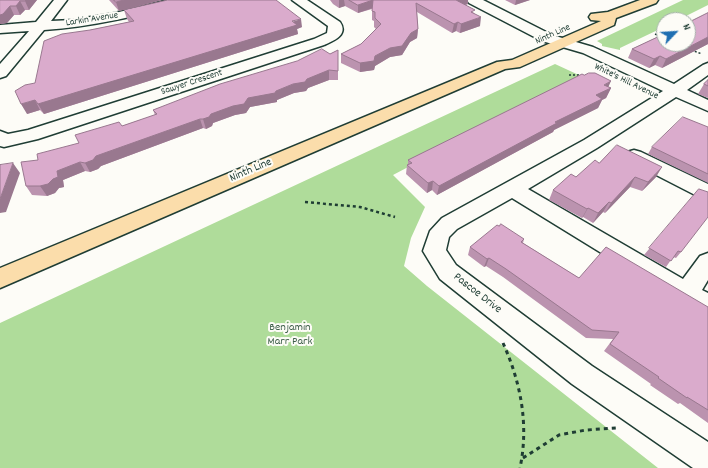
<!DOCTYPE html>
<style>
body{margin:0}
#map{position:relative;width:708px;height:468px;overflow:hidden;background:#fdfcf7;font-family:Dekko,sans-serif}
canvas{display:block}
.north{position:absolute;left:656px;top:12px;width:40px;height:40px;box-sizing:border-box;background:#fdfcf7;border:1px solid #a4b0a9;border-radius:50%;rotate:65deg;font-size:11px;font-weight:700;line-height:16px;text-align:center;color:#1f3d34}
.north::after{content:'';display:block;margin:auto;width:14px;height:18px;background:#1f6fb2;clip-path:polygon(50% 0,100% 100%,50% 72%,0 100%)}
</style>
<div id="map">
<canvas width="708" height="468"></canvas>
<div class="north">N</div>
</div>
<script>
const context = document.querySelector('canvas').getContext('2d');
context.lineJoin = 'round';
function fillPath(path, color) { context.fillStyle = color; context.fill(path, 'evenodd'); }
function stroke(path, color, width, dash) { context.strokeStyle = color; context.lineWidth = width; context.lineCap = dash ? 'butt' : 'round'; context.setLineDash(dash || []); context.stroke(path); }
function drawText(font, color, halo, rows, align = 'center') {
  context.font = font + ' Dekko,sans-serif'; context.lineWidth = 4; context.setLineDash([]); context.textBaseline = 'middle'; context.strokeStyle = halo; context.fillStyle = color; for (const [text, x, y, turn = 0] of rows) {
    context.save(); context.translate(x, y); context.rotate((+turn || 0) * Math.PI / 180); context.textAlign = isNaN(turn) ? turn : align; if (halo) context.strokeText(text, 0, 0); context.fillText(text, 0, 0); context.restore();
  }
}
const green = new Path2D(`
 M683,0h25v5l-30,15h-14v7l-44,21v2l-18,-4v-2l-5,-3z
 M555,64l26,12 -188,99 32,32 -14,31 -7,28 23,20 231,182h-658v-145z`);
const pathFar2 = new Path2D(`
 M655,34l9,4
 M691,50l11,4
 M569,75h12`);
const pathFar1 = new Path2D(`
 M305,202l55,5 35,10`);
const path = new Path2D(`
 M503,343c18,40 26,82 17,125
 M523,458l36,-23 27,-5 31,-2`);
const minor = new Path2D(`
 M54,0h13l-16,21 22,-1 42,-7 53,-13h21l-2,3c-47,12 -94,24 -143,27l-38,46 -6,2v-14l29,-33 -29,2v-8l36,-3z
 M292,0h15l33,22c9,13 -7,19 -16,23l-286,94 -34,8 -4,-1v-15l8,3 20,-4 286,-91 13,-6 1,-7z
 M467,0h16l69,35 41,12 81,37 29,-19 5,-2v12l-21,15 21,10v11l-32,-14 -79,51 -69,41 155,90 17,-23 8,-3v27l-6,10 6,3v24l-9,-4 -187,-115 -55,31 -8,8 -3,13 10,15 136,101 116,76v26h-15l-121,-84 -132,-105 -17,-28 7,-20 12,-13 142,-78 79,-49 -80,-38 -41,-12 -73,-38z
 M634,150l7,2 67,32v16l-7,-2 -74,-38 -2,-4 2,-4z`);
const major = new Path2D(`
 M640,0h18l-2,3 -40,15 -2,7 -94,42 -15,2 -505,219v-20l497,-206 15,-2 89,-39 -10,-1 -2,-3 2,-3 17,-2z`);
const wall = new Path2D(`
 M0,0h37l-8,10h-4l-5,5h-6l-7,8 -7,1z
 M109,0h53l-43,11z
 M330,0h138v4l-3,1 10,9 5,12 -20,7 -4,-2 -4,2 -35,-21 1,17 -1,9 -7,4 -8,13 -12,2 -15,9 -1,4 -14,2 -19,-9v-9l20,-10 15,-15 -2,-2v-6l-2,-1v-11l-14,4 -13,-7 -6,2 -6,-4z
 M505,0h25l-15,5z
 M124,10l178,17 -5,2 1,5 -254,80 -4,-4 -13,4 8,-31 55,-53 39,-8 -2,-3z
 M708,13v31l-46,24 -7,-3 -6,3 -21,-10 4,-9z
 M338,50v30h-9l-21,8 -2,3 -12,2 -17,7v2l-27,5 -4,6 -11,2 -22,8 -1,3 -6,3 -3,-1 -102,38 -3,3 -8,3 -5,-1 -22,9 1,7 -5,1 -4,5 -8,3 -15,-1 -6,-9 12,-26 84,-34 33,-11 -2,-5 177,-56z
 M584,75l27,13 -5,10 -4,2 -4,8 -44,22 -1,2 -116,63 -5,-5 -5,3 -21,-19 1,-9h1v-5z
 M708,80v18l-10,-4 6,-10z
 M708,127v56l-60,-29 4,-7z
 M599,163l57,14 -14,14 -12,-4 -25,26 -2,-1 -10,11 -10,-6 -1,1 -33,-18 4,-10z
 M699,189l-18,63 -5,6 -3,-1 -7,10 -22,-12z
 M499,226l25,13 -1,4 56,35 129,29v116l-28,-20 -2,1 -28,-19 1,-1 -47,-33 9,-12 -27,-1 -83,-61 -17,-11 -2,1 -16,-12 2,-8z`);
const shadedWall = new Path2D(`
 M26,0h11l-8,10 -4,-9z
 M124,0h38l-43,11 -3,-9z
 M339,0h5l1,6 -6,2z
 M373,0v8l-15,5v-8z
 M456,0h12v4l-13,4z
 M516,0h14l-15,5z
 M20,1l5,9 -5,5 -4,-9z
 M10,6l4,9 -7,8 -7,1v-9z
 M481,17l-1,9 -20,7 1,-9z
 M301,19l1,8 -5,2 1,5 -254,80 -6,-10z
 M458,22l-2,9 -4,2 2,-9z
 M418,29l-1,9 -7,4 -8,13 -12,2 -15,9 -1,4 -14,2v-9l15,-7 15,-8 21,-15z
 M708,37v7l-46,24 4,-9z
 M660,56l-5,9 -6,3 5,-9z
 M329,70v10l-21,8 -2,3 -12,2 -17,7v2l-27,5 -4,6 -11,2 -22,8 -1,3 -6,3 -3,-10 8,-5 37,-16 28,-7z
 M611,81l-4,9 4,-2 -5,10 -4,2 -4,8 -44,22 -1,2 -116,63 2,-9 116,-64 41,-27 8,-10z
 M35,100l5,10 -13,4 -6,-10z
 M200,119l3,9 -102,38 -3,3 -8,3 -5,-9 11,-7z
 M80,162l5,9 -22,9 1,7 -5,1 -4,5 -8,3 -7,-10 13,-7 4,-8z
 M13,163l7,10 -14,39 -6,1v-14z
 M662,167l-6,10 -14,14 6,-9z
 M635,177l-5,10 -25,26 6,-10z
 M433,181l-1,9 -5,3 1,-10z
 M609,202l-6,10 -10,11 5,-10z
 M588,208l-5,9 -1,1 5,-9z
 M489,258l-3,8 -2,1 3,-8z`);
const building = new Path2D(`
 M0,0h26l-1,1h-5l-4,5h-6l-7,8 -3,1z
 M114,0h10l-8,2z
 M168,0h108l25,19 -9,2 5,4 -259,79 -3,-4 -14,4 -6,-13 10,-6 10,-2 9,-42 18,-7 28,-4 44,-9 -10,-11z
 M349,0h107l19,10 -4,2 10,5 -20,7 -3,-2 -4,2 -38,-21 2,26 -7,4 -9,13 -12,2 -15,8 -1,5 -14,2 -19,-9 20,-10 20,-20 -6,-6v-6l-3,-1 1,-11 -15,5z
 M708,13v24l-42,22 -6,-3 -6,3 -22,-10 32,-15v10h24v-21z
 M322,49l8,5 8,-4v21l-9,-1 -22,9 -2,3 -12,2 -17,7 -1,2 -27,5 -4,6 -11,2 -22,8 -2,3 -6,2h-3l-104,37 -3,4 -8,3 -5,-1 -23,9 1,6 -5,2 -5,5 -8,2h-14l-5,-24 17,-2 -1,-6 42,-11 -4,-8 44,-13 3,4 35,-12 -4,-4 67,-26 77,-23z
 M589,73h6l16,8 -7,4 7,3 -15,7 6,4 -47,23 2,1 -118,63 -6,-5 -5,2 -21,-18 5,-2 -4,-3 174,-86 2,1z
 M708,80v6l-4,-2z
 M683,117l25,10v47l-56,-27z
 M617,145l45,22 -14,15 -13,-5 -24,26 -2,-1 -11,11 -10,-5 -1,1 -34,-19 18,-16 5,3 19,-17 4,3z
 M13,163l-13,36v-34z
 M699,189l9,3v25l-27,35 -3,-1 -7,10 -22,-13z
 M501,224l23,15 -3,3 58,36 27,-31 102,60v103l-21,-13v1l-29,-20 1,-1 -49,-33 9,-12 -27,-2 -86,-61 -17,-11 -2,1 -17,-12 27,-22 2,1z`);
const farStreetnames = [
 ["Larkin Avenue",92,20,-9],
 ["Ninth Line",553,35,-24],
 ["White's Hill Avenue",626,82,26],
 ["Sawyer Crescent",192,83,-18]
];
const streetNames = [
 ["Ninth Line",251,171,-23],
 ["Pascoe Drive",477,294,38]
];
const parkNames = [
 ["Benjamin",290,328],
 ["Marr Park",290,342]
];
fillPath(green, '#afdc9a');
stroke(minor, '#1f3d34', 3);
stroke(major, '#1f3d34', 3);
stroke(pathFar2, '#1f3d34', 1.5, [2, 2]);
stroke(pathFar1, '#1f3d34', 2.5, [3, 3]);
stroke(path, '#1f3d34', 3, [4, 4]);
fillPath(minor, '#fdfcf7');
fillPath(major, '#fbddab');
fillPath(wall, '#bb93af');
fillPath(shadedWall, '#99788f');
fillPath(building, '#daabcc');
stroke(building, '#99788f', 1);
drawText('10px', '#1f3d34', '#fdfcf7', farStreetnames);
drawText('12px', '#1f3d34', '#fdfcf7', streetNames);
drawText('12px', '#3c5d48', '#fdfcf7', parkNames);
</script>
